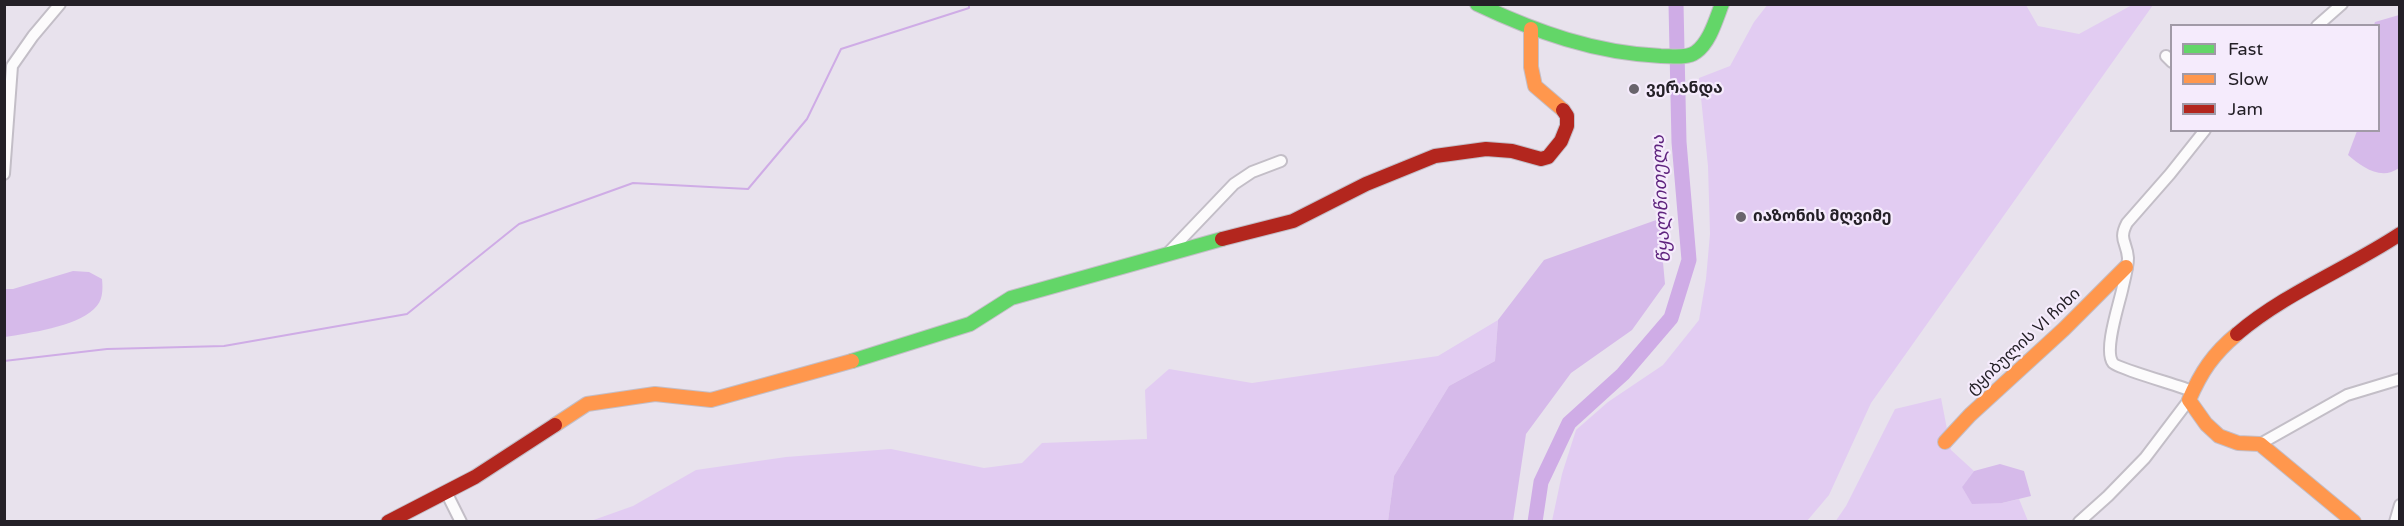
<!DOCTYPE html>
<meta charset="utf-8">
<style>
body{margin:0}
#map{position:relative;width:2404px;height:526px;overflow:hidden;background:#e8e2ed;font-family:"Varela Round",sans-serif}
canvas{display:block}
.frame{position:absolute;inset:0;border:6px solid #242027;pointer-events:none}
.legend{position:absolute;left:2170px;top:24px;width:210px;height:108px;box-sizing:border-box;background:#f5ebfc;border:2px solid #a19aa7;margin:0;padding:8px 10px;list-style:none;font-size:18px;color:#242027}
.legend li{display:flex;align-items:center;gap:12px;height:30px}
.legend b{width:30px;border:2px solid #a19aa7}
</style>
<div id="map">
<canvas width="2404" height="526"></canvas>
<div class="frame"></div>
<ul class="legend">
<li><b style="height:8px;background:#63d668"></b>Fast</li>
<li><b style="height:8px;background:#ff974d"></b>Slow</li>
<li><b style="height:8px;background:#b3261e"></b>Jam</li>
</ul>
</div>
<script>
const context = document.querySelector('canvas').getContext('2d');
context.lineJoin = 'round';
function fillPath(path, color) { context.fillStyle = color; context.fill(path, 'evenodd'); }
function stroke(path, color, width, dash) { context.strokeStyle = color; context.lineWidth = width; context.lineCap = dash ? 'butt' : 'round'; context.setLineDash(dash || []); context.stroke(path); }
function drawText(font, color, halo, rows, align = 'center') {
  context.font = font + ' "Varela Round","Noto Sans Georgian",sans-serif'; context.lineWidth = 4.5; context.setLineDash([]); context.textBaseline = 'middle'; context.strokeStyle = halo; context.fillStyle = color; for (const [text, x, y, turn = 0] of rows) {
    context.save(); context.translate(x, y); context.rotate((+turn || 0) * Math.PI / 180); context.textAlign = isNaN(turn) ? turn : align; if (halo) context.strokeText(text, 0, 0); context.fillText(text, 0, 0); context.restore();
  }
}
const green = new Path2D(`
 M1768,4l258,1 12,21 41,8 53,-29h21l-282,398 -42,92 -22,26h-255l10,-47 14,-44 32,-28 55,-37 36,-45 7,-41 4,-45 -2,-68 -9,-88 31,-12 24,-44z
 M1498,320l-3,41 -46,25 -55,90 -6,45 -800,1 45,-16 63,-36 90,-13 105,-8 93,19 38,-5 20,-20 105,-4 -2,-49 24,-21 83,14 186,-27z
 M1941,398l10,52 23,21 -12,16 40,16 17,-4 9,22 -193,1 11,-16 49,-97z`);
const forest = new Path2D(`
 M2399,15v153c-18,13 -37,-1 -51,-13l9,-24 21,-1v-104l-4,-1 1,-3z
 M1659,219l6,65 -33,46 -61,43 -45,61 -13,87h-125l6,-45 55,-90 46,-25 3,-41 46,-60z
 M73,271l16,1 13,7c1,11 1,22 -8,30 -19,18 -65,24 -89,28v-48h8z
 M2000,464l24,7 7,25 -29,7 -30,1 -10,-17 12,-16z`);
const stream = new Path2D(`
 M4,361l103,-12 117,-3 183,-32 112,-90 114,-41 115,6 59,-70 34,-70 128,-41v-4`);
const river = new Path2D(`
 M1535,522l6,-40 28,-59 54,-49 48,-56 18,-58 -10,-118 -3,-138`);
const street = new Path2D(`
 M2317,26l25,-22
 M2166,56l6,6
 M4,174l8,-108 21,-30 27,-32
 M1169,252l65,-68 18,-12 29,-11
 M2192,391c-12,-5 -75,-23 -79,-28 -10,-13 7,-61 10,-77 2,-8 5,-20 5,-28 -1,-16 -10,-18 -1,-35l43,-49 35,-44
 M2260,444l87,-49 53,-16
 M446,492l15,30
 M2079,522l29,-26 37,-38 44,-58
 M2395,522l5,-17`);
const fast = new Path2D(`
 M1477,4c59,28 118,49 184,52 11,0 26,3 35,-4 14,-10 20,-33 26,-48
 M852,361l118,-37 41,-26 211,-59`);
const slow = new Path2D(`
 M1531,29v38l4,19 28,24
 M2237,334c-24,20 -36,38 -48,66l17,24 13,12 19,7 22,1 94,78
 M555,425l32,-21 68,-10 56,6 141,-39
 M1945,442l25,-27 94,-86 62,-62`);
const jam = new Path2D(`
 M1222,239l71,-18 73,-37 69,-28 51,-7 26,2 29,8 7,-2 13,-16 6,-15v-10l-4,-6
 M2237,334c48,-41 110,-65 163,-100
 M388,522l87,-45 80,-52`);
const markers = [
 [1634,89,6,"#69646c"],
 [1741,217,6,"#69646c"]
];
const poiNames = [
 ["ვერანდა",1646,89],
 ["იაზონის მღვიმე",1753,217]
];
const streetNames = [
 ["ტყიბულის VI ჩიხი",2024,342,-43]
];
const waterNames = [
 ["წყალწითელა",1662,199,-93]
];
fillPath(green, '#e2ccf2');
fillPath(forest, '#d6baea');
stroke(stream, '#cface6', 2);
stroke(river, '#cface6', 15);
stroke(street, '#c3bec7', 14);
stroke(fast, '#c3bec7', 16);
stroke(slow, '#c3bec7', 16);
stroke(jam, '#c3bec7', 16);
stroke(street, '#fcfbfc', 10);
stroke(fast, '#63d668', 14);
stroke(slow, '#ff974d', 14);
stroke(jam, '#b3261e', 14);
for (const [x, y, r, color] of markers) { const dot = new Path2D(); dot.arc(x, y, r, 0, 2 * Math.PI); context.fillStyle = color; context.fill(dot); stroke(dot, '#f5ebfc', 2); }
drawText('bold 16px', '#242027', '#f5ebfc', poiNames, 'left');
drawText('16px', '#242027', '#f5ebfc', streetNames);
drawText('italic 18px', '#5e237e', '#f5ebfc', waterNames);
</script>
